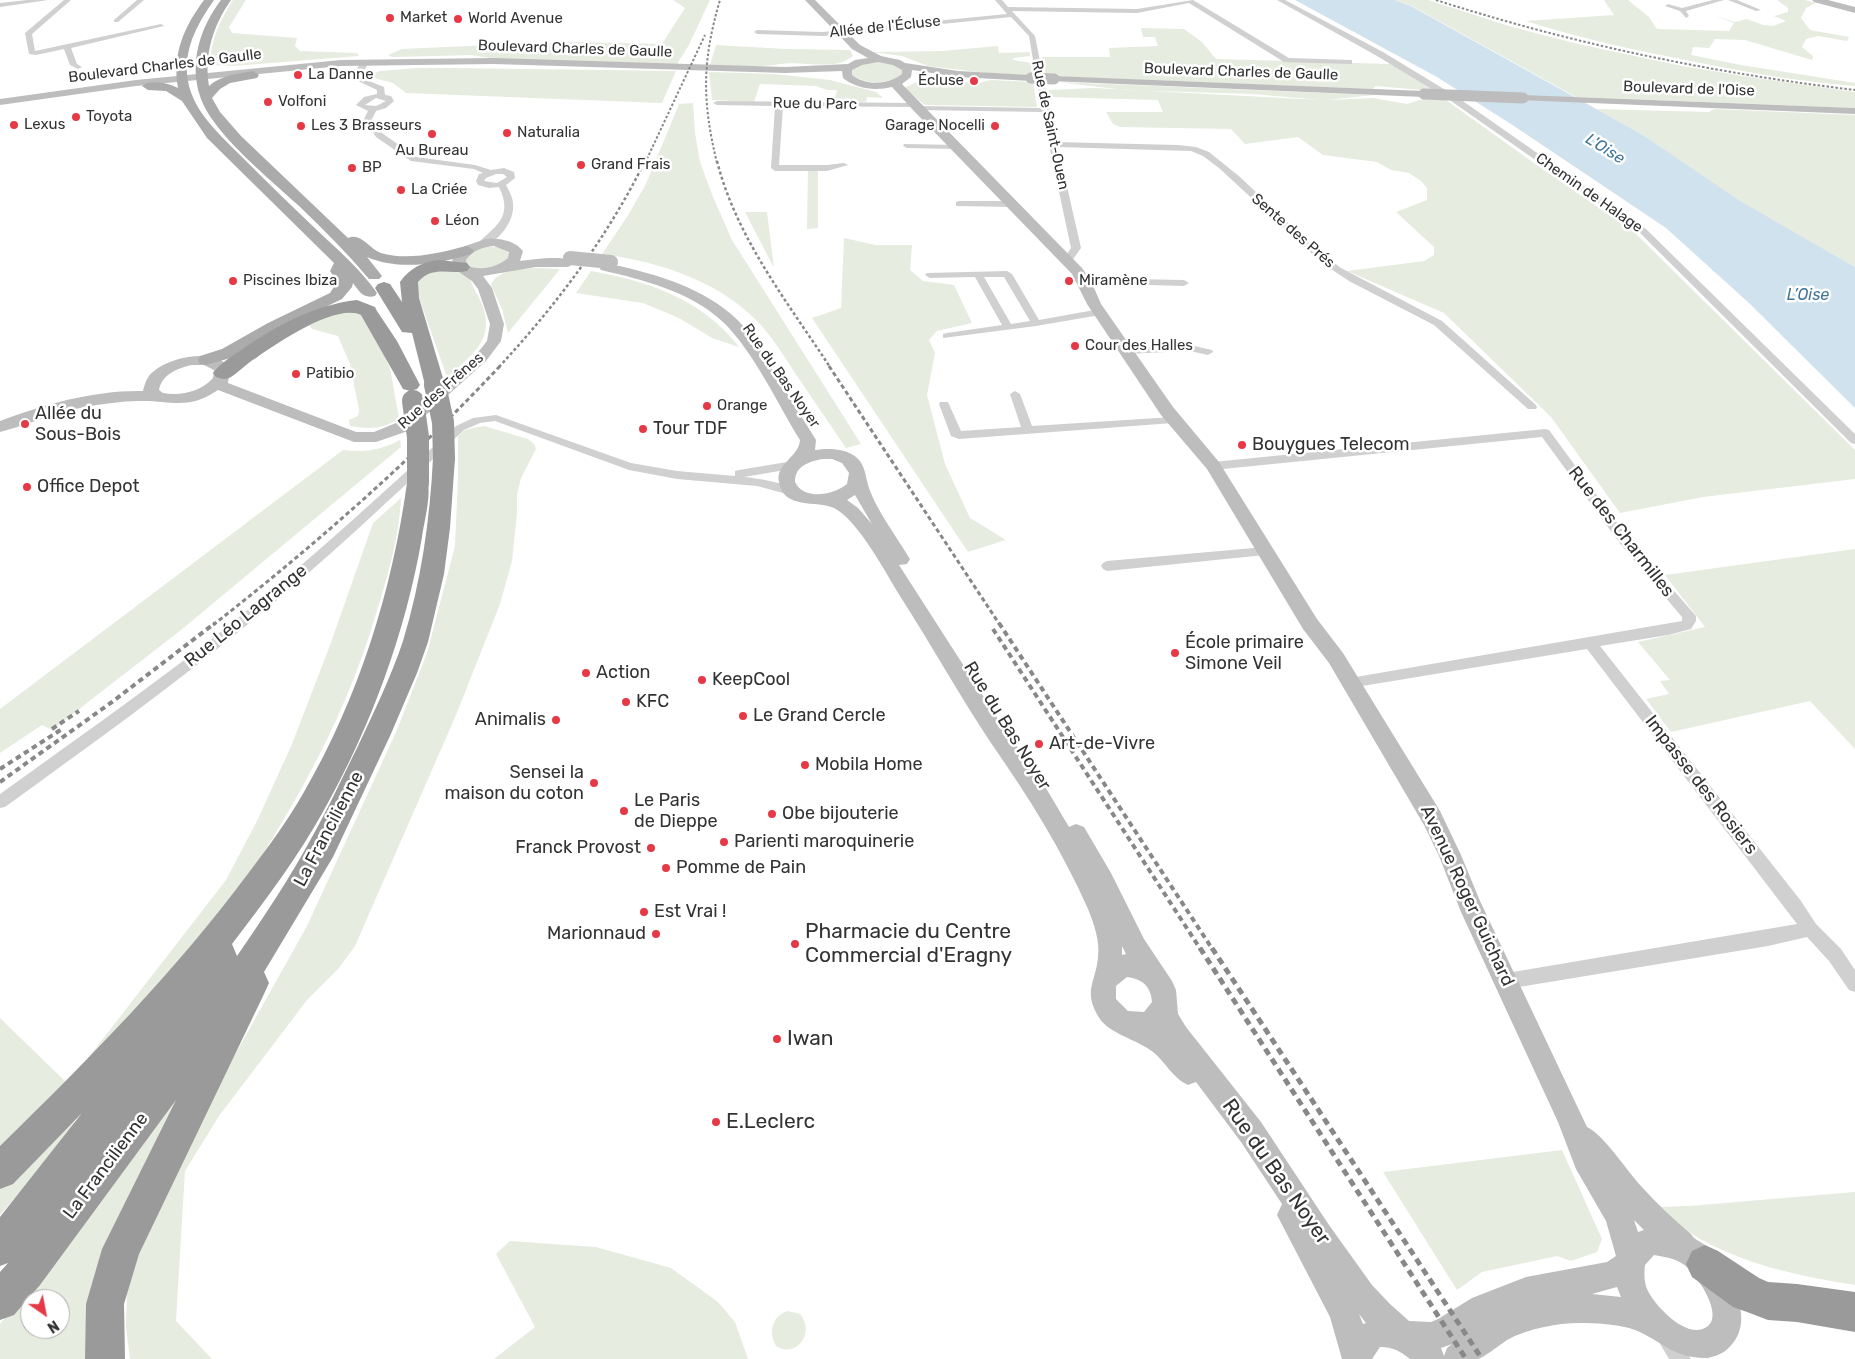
<!DOCTYPE html>
<meta charset="utf-8">
<style>
body{margin:0}
#map{position:relative;width:1855px;height:1359px;overflow:hidden;background:#fff;font-family:Rubik,sans-serif}
canvas{display:block}
.north{position:absolute;left:20px;top:1289px;width:50px;height:50px;box-sizing:border-box;background:#fff;border:1px solid #adadad;border-radius:50%;rotate:147deg;font-size:14px;font-weight:700;line-height:20px;text-align:center;color:#333}
.north::after{content:'';display:block;margin:auto;width:18px;height:22px;background:#e63946;clip-path:polygon(50% 0,100% 100%,50% 72%,0 100%)}
</style>
<div id="map">
<canvas width="1855" height="1359"></canvas>
<div class="north">N</div>
</div>
<script>
const context = document.querySelector('canvas').getContext('2d');
context.lineJoin = 'round';
function fillPath(path, color) { context.fillStyle = color; context.fill(path, 'evenodd'); }
function stroke(path, color, width, dash) { context.strokeStyle = color; context.lineWidth = width; context.lineCap = dash ? 'butt' : 'round'; context.setLineDash(dash || []); context.stroke(path); }
function drawText(font, color, halo, rows, align = 'center') {
  context.font = font + ' Rubik,sans-serif'; context.lineWidth = 5; context.setLineDash([]); context.textBaseline = 'middle'; context.strokeStyle = halo; context.fillStyle = color; for (const [text, x, y, turn = 0] of rows) {
    context.save(); context.translate(x, y); context.rotate((+turn || 0) * Math.PI / 180); context.textAlign = isNaN(turn) ? turn : align; if (halo) context.strokeText(text, 0, 0); context.fillText(text, 0, 0); context.restore();
  }
}
const green = new Path2D(`
 M233,0h13l-17,27 3,6 65,5 -2,8 5,5 57,2 2,3 -126,10 -24,-1c4,-29 9,-41 24,-65z
 M673,0h37l-21,45 -12,19 -181,-5 -25,-4 -79,2 -4,-2 14,-6 88,-4 87,-3 85,2 23,-36z
 M1394,0h34l84,27 66,17 104,22 74,12 99,14v16l-279,-11 -164,-91z
 M1604,0h24l21,17 8,12 72,2 5,-8 -19,-7 20,6 12,-3 16,6 10,1 13,-5 -12,-5 14,-4v-4l-11,-8h28l11,3 -10,5 -5,10 9,12 39,7 -2,4 -29,-5 -12,3 -4,8 11,9 -1,4 -67,-20 -30,-1 -6,9 -16,-1 -2,8 50,10 114,18v3c-53,-4 -106,-13 -159,-24 -57,-11 -114,-23 -170,-41l88,-6z
 M1141,28l43,1 18,13 14,17 175,5 43,27 -59,-5 -2,3 -327,-13 -4,-19h68l-1,-9 49,-2 -3,-9h-12z
 M716,45l70,4 64,1 3,6c-19,16 -50,4 -73,8 -23,4 -46,2 -70,1z
 M998,46l1,7 31,-1v4l-17,2v2l18,3 1,12 -46,-2 -58,-7 -26,-10 -30,-4 70,-1z
 M884,61l18,6 1,7c-17,11 -35,11 -52,1l2,-8 6,-3z
 M417,68h37l222,3 -14,32 -256,-10 -13,-10 -19,-5 1,-5 5,-2z
 M709,72l65,2 56,6 46,12 7,6 -16,-1 -1,5 -32,-1 3,-11h-10l-11,-4 -56,-2 -6,18 -42,-2z
 M923,79l56,4 12,-3 42,2 4,25 -112,-2 -21,-17z
 M1057,82l318,13 -50,5 48,-2 34,6 16,-5 23,1 92,66 95,65 222,219v29l-152,18 -83,16 -69,-96 -107,-104 -97,-42 77,-10 10,-6v-8l-38,-35 31,-12v-12l-6,-7 -12,-8 -18,-3 -14,-8 -54,-7 -25,-18 -53,7 -14,-15 -111,-2 -7,-3 -7,-12h57l-5,-12 -108,-3 -1,-7 45,-2 228,12 -70,-6 -127,-4z
 M693,103l2,30 5,29 13,35 19,43 129,204 -15,4c-17,-25 -34,-50 -51,-75 -11,-17 -22,-35 -36,-50 -41,-43 -100,-61 -157,-69l25,-37 19,-33 33,-80z
 M1596,109l113,3 5,-3 141,6v152l-116,-66 -96,-66z
 M808,171h10v57l-11,1z
 M745,212h22l7,56z
 M844,238l32,7h36l-2,25 13,11 31,4 18,38 -35,8 -8,9 6,13 -8,42 18,69 25,54 36,22 -38,12 -156,-234 29,-10z
 M487,247h9l11,3 2,4 -1,5c-11,9 -32,15 -43,3l1,-5 12,-8z
 M538,268l22,1 -52,64 -6,-24 -11,-24c6,-16 32,-16 47,-17z
 M451,269l19,8c1,9 8,17 11,25 16,37 -9,53 -34,75l-30,-85 1,-13 8,-6z
 M591,271c57,10 111,28 148,76l-27,-9 -33,-20 -36,-15 -67,-10z
 M346,311l20,5 24,52 9,50c-16,12 -31,11 -49,8l-1,-6 9,-4 1,-6 -9,-46 -12,-28 -26,-7 -4,-6z
 M484,426l44,13 6,5 2,5 -15,29 -4,17v18l-5,48 -12,43 -44,111 -101,231 -17,23 -31,31 -88,116 -34,55 -9,150 36,38h-82l-4,-32 1,-33 8,-38 64,-137 108,-193 90,-196 30,-77 28,-107 3,-69v-40c5,-9 16,-9 26,-11z
 M400,440l1,7 -220,183 -129,100 -10,-5 -42,28v-44l343,-259c21,3 38,0 57,-10z
 M401,498c-2,41 -14,80 -26,119 -28,94 -75,181 -129,263 -22,34 -50,65 -76,95 -54,61 -111,118 -170,174v-131l68,66 158,-204 32,-61 34,-75 37,-96 44,-125z
 M1855,549v200l-45,-48 -139,31 -25,-33 23,-5 -9,-13 10,-1 -32,-38 67,-15 -40,-52z
 M192,1077l-103,282h-89v-35l98,-119zM30,1299h30v30h-30z
 M74,1122h4l-1,5 -77,88v-28z
 M1562,1150l40,89 -5,13 -26,9 -14,-5 -75,16 -25,18 -74,-118z
 M1855,1192v93c-56,-9 -115,-21 -163,-51 -12,-8 -22,-18 -33,-27l30,-1z
 M510,1241l86,6 75,21 47,34 17,20 13,37h-254l41,-32 -39,-73z
 M788,1311l12,3c16,19 -4,45 -24,32 -8,-14 -4,-30 12,-35z`);
const water = new Path2D(`
 M1295,0h99l17,6 232,129 97,66 115,66v141l-106,-105 -83,-75 -152,-102 -77,-49z`);
const street = new Path2D(`
 M27,0h21l-48,7v-4z
 M64,0h7l-39,34 3,17 126,-27 3,2 -93,22 6,16 5,3 -4,2 -8,-4 -6,-16 -28,6 -7,-1 -4,-21z
 M137,0h7l-26,22h-4v-2z
 M995,0h7l6,7 129,2 56,-9 96,58 63,2v4h-3l-65,-2 -95,-59 -52,10 -125,-2 23,25 21,106 122,3 18,2 13,5 31,25 73,69 28,22 101,53 94,84 1,2 -1,2h-8l-94,-84 -85,-44 -27,-18 -103,-95 -16,-12 -12,-5 -133,-4 23,101 -10,14 -3,1 -5,-3 8,-12 -29,-136 -125,-2 -3,-3 -131,-1 -4,59h48l17,-2 4,2 -21,6h-52l-4,-3 4,-62 -58,-1 -4,-2 4,-2 197,2 3,3 124,2 -12,-72 -18,-19 -188,19 -66,-2 -3,-2 3,-2 66,2 184,-18z
 M1277,0h8l98,52 74,45 189,132 209,205v10l-4,-1 -211,-210 -189,-132 -74,-45z
 M1713,0h11l-38,11 3,5 -3,2 -6,-7 -15,-5 3,-2 14,4z
 M1728,0h9l24,10 -5,1z
 M361,62l7,2 -5,8 1,7 20,8 1,8 6,1 3,5 -8,7 -10,3 -4,8 10,14 34,24 59,8 16,5 13,-2 10,4 1,6 -9,7c3,6 7,12 7,19 2,18 -16,39 -32,44l-5,-3c19,-19 38,-27 23,-58l-10,1 -11,-3 -2,-4 3,-7 4,-1 -9,-4 -63,-8 -35,-24 -12,-18 4,-8 -12,-6 8,-8 13,-3v-4l-21,-10 -1,-8zM376,98l10,3 -10,5 -11,-1zM496,174h7l4,3 -10,6 -13,-2 2,-3z
 M904,144l52,1 4,2 -4,2 -49,-1 -4,-2z
 M959,201h52l4,3 -4,3 -55,-1v-4z
 M1007,271l5,3 27,46 61,-11 5,3 -5,3 -64,11 -93,12v-4l4,-1 55,-8 -27,-48 -45,1 -5,-3 2,-2zM984,277h20l26,44 -19,3z
 M1084,278l100,2 5,3 -5,3 -103,-3 -2,-2z
 M1190,345l22,5 1,2 -5,3 -18,-4 -64,3 -5,-3 5,-3z
 M1015,391l5,3 12,32 141,-9 6,3 -6,3 -214,16 -8,-3 -12,-32 1,-2h8l13,29 60,-4 -11,-33z
 M496,415l135,48 46,8 58,5v-5l4,-1 54,-9 6,4 -2,3 -53,9c12,1 49,7 56,15l-6,4 -37,-10 -80,-7 -48,-9 -134,-49 -15,2 -16,7c-69,65 -138,130 -211,190 -80,66 -164,126 -248,187l-5,1v-14c82,-59 165,-117 243,-180 74,-60 143,-124 213,-188l17,-8z
 M1545,429l4,1 80,109 67,77v5l-5,8 -23,6 -68,11 201,255 15,23 25,25 14,21v22l-6,-2 -20,-29 -22,-24 -39,9 -261,43 -6,-2 -2,-6 2,-6 6,-2 290,-49 -210,-275 -237,39 -5,-1 -2,-4 2,-4 5,-1 332,-57v-4l-61,-72 -79,-108 -329,33 -6,-4 6,-4z
 M1265,547l6,4 -6,4 -158,16 -4,-2 -2,-3 2,-3 4,-2z
 M1666,1327l7,3 18,29h-22l-13,-22 3,-7z`);
const secondary = new Path2D(`
 M805,0h10l45,45 21,11 19,4 5,3 53,8 73,4 5,3 -5,3 -73,-4 -46,-7 -1,7 -9,7 180,184 9,13 10,23 72,103 46,55 98,157 26,34 97,158 21,44 19,46 107,226c16,7 40,44 54,59 15,17 32,33 50,48 3,6 9,7 14,11 14,13 26,30 31,47 6,17 9,36 -3,51 -7,9 -13,12 -25,15 -38,1 -49,-21 -79,-30 -16,-4 -33,-5 -49,-5 -24,0 -53,6 -73,17 -6,4 -24,18 -29,19 -5,0 -13,0 -19,0 -16,0 -33,0 -49,0 -10,-8 -17,-12 -30,-12l-8,12h-30l-12,-42 -53,-102 5,-11 -41,-62 -45,-60 -8,3c-16,-7 -22,-23 -35,-33 -16,-13 -45,-18 -55,-36 -15,-26 -2,-34 0,-59 2,-16 -4,-33 -10,-48 -26,-59 -60,-113 -97,-166 -32,-48 -60,-99 -91,-147 -15,-24 -42,-76 -66,-88 -17,-8 -51,2 -55,-26 -4,-18 20,-25 21,-42 -23,-37 -46,-88 -77,-118 -33,-31 -80,-42 -122,-52l-2,-3 7,-4c45,10 89,21 125,51 19,16 31,38 43,58 14,23 28,45 42,68l-1,10c13,-2 30,-2 41,7 10,8 9,20 13,31 7,21 29,51 41,71l-3,5 -8,1 106,165 35,48 29,49 7,-3 8,3 27,46 33,66 28,42 4,9 2,24 8,13 75,95 68,103 43,60 18,19 19,17 22,1 7,-3 34,-21 54,-21 81,-15 9,-6 -10,-35 -30,-52 -18,-47 -97,-210 -22,-56 -15,-31 -95,-162 -26,-34 -96,-160 -46,-54 -74,-111 -15,-30 -159,-164 -21,-23c-17,4 -35,2 -49,-9l-1,-7 -57,2 -291,-9 -153,2 -205,20 -136,19v-6l136,-19 205,-20 153,-2 291,9 63,-3 7,-4 13,-2 -16,-9zM878,62l15,3 9,5v4c-14,11 -36,12 -50,1v-5l10,-5zM822,459h10l10,4 7,10 -2,11c-13,11 -43,17 -52,-2 0,-16 13,-20 27,-23zM855,495l17,29 -14,-16 -11,-8zM1122,946l4,8 -4,1zM1127,977c15,2 24,9 25,25l-8,10 -16,-1 -12,-12v-13zM1634,1220l10,10 -6,2zM1654,1255c11,2 20,3 29,9 12,8 41,49 25,62 -19,16 -52,-19 -60,-35 -4,-8 -4,-17 -3,-26zM1617,1287l4,10 -29,-3zM1359,1314l7,9 -3,1zM1452,1344l-5,4 -3,8 -3,-8z
 M1812,0h16l27,7v6l-41,-11z
 M1054,76l370,15 5,3 -5,3 -374,-16 -1,-2z
 M1523,95l332,13v6l-336,-14 -2,-2 2,-2z
 M486,239c13,-1 28,1 37,12l-3,10c11,-1 48,-7 55,2l-7,4h-32l-53,9 9,12 12,36 -3,17 -15,20 -78,70 -32,11h-22l-136,-52c-31,21 -47,10 -79,11 -18,0 -36,3 -54,6 -30,5 -56,18 -85,25v-11c45,-17 95,-31 143,-30 2,-8 4,-15 11,-20 16,-14 61,-24 76,-3l-2,15 128,49h18l22,-9 80,-68 11,-14 3,-17 -12,-35 -6,-8 -16,-11 -4,-10 13,-14zM494,246l15,6 -1,6c-11,9 -28,14 -41,7l-1,-5c7,-10 17,-13 28,-14zM192,365h12l10,5 -1,8c-13,14 -32,18 -50,15l-4,-3c3,-16 19,-22 33,-25z`);
const primary = new Path2D(`
 M204,0h10c-15,22 -29,45 -27,74 3,37 34,61 58,86 25,25 49,48 74,72 20,19 42,38 58,61l-2,3c-12,3 -16,-5 -22,-13l-1,4 -10,12 -62,30 -46,28 -28,8 -6,-1 -2,-4 2,-4 22,-7 46,-26 62,-30 7,-11 -7,-11 4,-8 -127,-125 -25,-37 -16,-10 -18,-1 -6,-4c7,-7 27,-3 36,2 -6,-34 6,-61 26,-88z
 M221,0h10c-18,26 -27,54 -22,86 12,-11 29,-12 44,-15l6,4 -2,3 -27,5 -10,6 -8,9 8,14 21,24 107,102c13,-6 21,11 33,15 26,8 59,0 85,-7l5,2 3,3 -3,3c-32,10 -72,17 -104,3l15,19 -3,3h-10c-22,-26 -46,-50 -71,-74 -28,-26 -87,-73 -98,-109 -11,-34 0,-68 21,-96z`);
const highway = new Path2D(`
 M439,260l28,3 3,4 -3,4c-18,4 -34,-6 -49,11l1,16 26,87 -3,4 -7,2 -7,-2 -3,-4 -13,-52 -10,-1 -27,-44 3,-4 6,-2 6,2 12,18 -2,-20c10,-14 22,-20 39,-22z
 M357,300l18,7 2,4 20,30 23,44 -3,4 -7,2 -7,-2 -42,-74c-25,-12 -84,28 -105,43 -9,5 -16,13 -25,19 -5,3 -10,2 -15,0l-3,-4c7,-9 17,-16 27,-22 35,-25 74,-46 117,-51z
 M444,451l8,2 3,5 -5,70 -6,46 -16,68 -11,31 -27,63 -57,121 -69,115 5,11 -5,11 -125,260 -15,50 1,55h-40l1,-55 16,-55 74,-149 -136,185 -26,30 -14,5v-48l8,-9 -8,3v-49l82,-104 -69,71 -13,5v-43c89,-87 176,-175 250,-275 19,-25 38,-51 54,-79 55,-95 88,-201 103,-309l3,-5 8,-2 8,2c7,11 -2,45 -4,59 -16,94 -51,190 -98,273 -26,47 -59,91 -92,134l5,12c26,-38 53,-78 75,-119 17,-30 31,-61 46,-91 16,-34 33,-69 45,-105 18,-59 27,-121 30,-183l3,-5z
 M1705,1245l13,6 41,27 9,4 29,2 58,8v40l-58,-10 -29,-2 -21,-8 -14,-5 -41,-30 -6,-13 6,-13z`);
const railFar4 = new Path2D(`
 M1436,0c137,44 276,73 419,90
 M645,163l60,-128
 M717,163c-15,-62 -15,-102 3,-163`);
const railFar3 = new Path2D(`
 M717,161c19,76 71,142 113,206
 M499,367c58,-63 108,-129 146,-206`);
const railFar2 = new Path2D(`
 M829,366l171,259
 M213,625c101,-79 199,-165 287,-259`);
const railFar1 = new Path2D(`
 M999,623l214,327
 M993,629l208,321
 M52,729l27,-18
 M0,769l62,-40
 M0,782l112,-80 103,-79`);
const rail = new Path2D(`
 M1200,948l266,411
 M1212,948l270,411`);
const secondaryBridgeFar1 = new Path2D(`
 M1031,78l23,1
 M1424,94l99,4`);
const secondaryBridge = new Path2D(`
 M570,258l41,4`);
const highwayBridge = new Path2D(`
 M435,385l8,37 1,36
 M413,401l5,36v46`);
const markers = [
 [390,18,5,"#e63946"],
 [458,19,5,"#e63946"],
 [298,75,5,"#e63946"],
 [974,81,5,"#e63946"],
 [268,102,5,"#e63946"],
 [76,117,5,"#e63946"],
 [14,125,5,"#e63946"],
 [301,126,5,"#e63946"],
 [995,126,5,"#e63946"],
 [507,133,5,"#e63946"],
 [432,134,5,"#e63946"],
 [581,165,5,"#e63946"],
 [352,168,5,"#e63946"],
 [401,190,5,"#e63946"],
 [435,221,5,"#e63946"],
 [233,281,5,"#e63946"],
 [1069,281,5,"#e63946"],
 [1075,346,5,"#e63946"],
 [296,374,5,"#e63946"],
 [707,406,5,"#e63946"],
 [25,424,5,"#e63946"],
 [643,429,5,"#e63946"],
 [1242,445,5,"#e63946"],
 [27,487,5,"#e63946"],
 [1175,653,5,"#e63946"],
 [586,673,5,"#e63946"],
 [702,680,5,"#e63946"],
 [626,702,5,"#e63946"],
 [743,716,5,"#e63946"],
 [556,720,5,"#e63946"],
 [1039,744,5,"#e63946"],
 [805,765,5,"#e63946"],
 [594,783,5,"#e63946"],
 [624,811,5,"#e63946"],
 [772,814,5,"#e63946"],
 [724,842,5,"#e63946"],
 [651,848,5,"#e63946"],
 [666,868,5,"#e63946"],
 [644,912,5,"#e63946"],
 [656,934,5,"#e63946"],
 [795,944,5,"#e63946"],
 [777,1039,5,"#e63946"],
 [716,1122,5,"#e63946"]
];
const farPoinames = [
 ["Market",400,18],
 ["World Avenue",468,19],
 ["La Danne",308,75],
 ["Écluse",964,81,"right"],
 ["Volfoni",278,102],
 ["Toyota",86,117],
 ["Lexus",24,125],
 ["Les 3 Brasseurs",311,126],
 ["Garage Nocelli",985,126,"right"],
 ["Naturalia",517,133],
 ["Au Bureau",432,151,"center"],
 ["Grand Frais",591,165],
 ["BP",362,168],
 ["La Criée",411,190],
 ["Léon",445,221],
 ["Piscines Ibiza",243,281],
 ["Miramène",1079,281],
 ["Cour des Halles",1085,346],
 ["Patibio",306,374],
 ["Orange",717,406]
];
const farStreetnames = [
 ["Allée de l'Écluse",885,27,-6],
 ["Boulevard Charles de Gaulle",575,49,2],
 ["Boulevard Charles de Gaulle",165,66,-7],
 ["Boulevard Charles de Gaulle",1241,72,2],
 ["Boulevard de l'Oise",1689,89,2],
 ["Rue du Parc",815,104,1],
 ["Rue de Saint-Ouen",1050,125,78],
 ["Chemin de Halage",1589,193,35],
 ["Sente des Prés",1293,231,41],
 ["Rue du Bas Noyer",781,376,55],
 ["Rue des Frênes",441,391,-41]
];
const farWaternames = [
 ["L'Oise",1605,149,32],
 ["L’Oise",1808,295]
];
const poiNames = [
 ["Allée du",35,414],
 ["Sous-Bois",35,435],
 ["Tour TDF",653,429],
 ["Bouygues Telecom",1252,445],
 ["Office Depot",37,487],
 ["École primaire",1185,643],
 ["Simone Veil",1185,664],
 ["Action",596,673],
 ["KeepCool",712,680],
 ["KFC",636,702],
 ["Le Grand Cercle",753,716],
 ["Animalis",546,720,"right"],
 ["Art-de-Vivre",1049,744],
 ["Mobila Home",815,765],
 ["Sensei la",584,773,"right"],
 ["maison du coton",584,794,"right"],
 ["Le Paris",634,801],
 ["de Dieppe",634,822],
 ["Obe bijouterie",782,814],
 ["Parienti maroquinerie",734,842],
 ["Franck Provost",641,848,"right"],
 ["Pomme de Pain",676,868],
 ["Est Vrai !",654,912],
 ["Marionnaud",646,934,"right"]
];
const streetNames = [
 ["Rue des Charmilles",1621,532,52],
 ["Rue Léo Lagrange",246,616,-39],
 ["Rue du Bas Noyer",1007,726,58],
 ["Impasse des Rosiers",1701,785,52],
 ["La Francilienne",329,829,-62],
 ["Avenue Roger Guichard",1467,896,65],
 ["La Francilienne",106,1166,-53]
];
const nearPoinames = [
 ["Pharmacie du Centre",805,932],
 ["Commercial d'Eragny",805,956],
 ["Iwan",787,1039],
 ["E.Leclerc",726,1122]
];
const nearStreetnames = [
 ["Rue du Bas Noyer",1276,1172,55]
];
fillPath(green, '#e6ecdf');
fillPath(water, '#cfe2ee');
fillPath(street, '#d0d0d0');
fillPath(secondary, '#bdbdbd');
fillPath(primary, '#ababab');
fillPath(highway, '#9a9a9a');
stroke(railFar4, '#888', 2, [2.5, 2]);
stroke(railFar3, '#888', 2.5, [3, 2.5]);
stroke(railFar2, '#888', 3, [4.5, 3]);
stroke(railFar1, '#888', 4, [5.5, 4]);
stroke(rail, '#888', 5, [7, 5]);
stroke(secondaryBridgeFar1, '#bdbdbd', 11);
stroke(secondaryBridge, '#bdbdbd', 14);
stroke(highwayBridge, '#9a9a9a', 22);
for (const [x, y, r, color] of markers) { const dot = new Path2D(); dot.arc(x, y, r, 0, 2 * Math.PI); context.fillStyle = color; context.fill(dot); stroke(dot, '#fff', 2); }
drawText('15px', '#333', '#fff', farPoinames, 'left');
drawText('15px', '#333', '#fff', farStreetnames);
drawText('italic 16px', '#3f7597', '#fff', farWaternames);
drawText('18px', '#333', '#fff', poiNames, 'left');
drawText('18px', '#333', '#fff', streetNames);
drawText('21px', '#333', '#fff', nearPoinames, 'left');
drawText('21px', '#333', '#fff', nearStreetnames);
</script>
